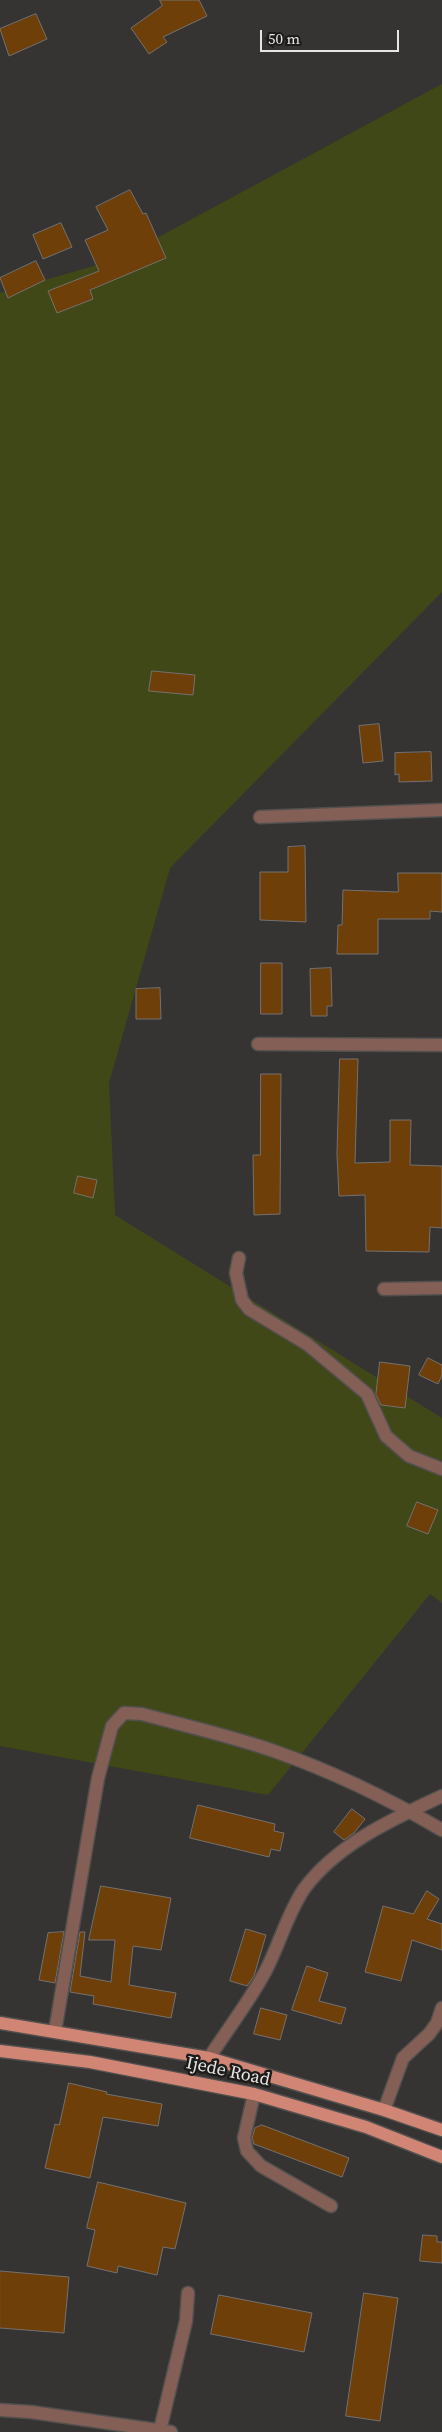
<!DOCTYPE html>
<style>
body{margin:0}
#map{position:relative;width:442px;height:2432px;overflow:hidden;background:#363432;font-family:"Source Serif 4",serif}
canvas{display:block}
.scale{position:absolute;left:260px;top:30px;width:139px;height:22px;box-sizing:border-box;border:2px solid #e7e6e4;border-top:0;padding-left:6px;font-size:15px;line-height:18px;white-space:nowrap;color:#e7e6e4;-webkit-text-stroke:4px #1d1c1b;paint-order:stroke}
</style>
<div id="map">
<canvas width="442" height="2432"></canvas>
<div class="scale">50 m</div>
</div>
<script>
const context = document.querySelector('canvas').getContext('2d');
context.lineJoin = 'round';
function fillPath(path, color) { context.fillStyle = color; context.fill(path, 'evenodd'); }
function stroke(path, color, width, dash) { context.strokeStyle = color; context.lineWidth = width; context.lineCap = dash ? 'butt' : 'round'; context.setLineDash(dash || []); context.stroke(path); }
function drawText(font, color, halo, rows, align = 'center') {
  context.font = font + ' "Source Serif 4",serif'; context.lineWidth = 5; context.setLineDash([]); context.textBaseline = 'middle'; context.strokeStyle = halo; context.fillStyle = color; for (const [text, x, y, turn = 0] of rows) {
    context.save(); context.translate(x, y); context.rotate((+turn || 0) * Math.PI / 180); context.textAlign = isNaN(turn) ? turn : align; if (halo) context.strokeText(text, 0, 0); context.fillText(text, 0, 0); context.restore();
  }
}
const green = new Path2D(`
 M442,84v508l-272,276 -61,215 6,132 327,203v185l-12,-9 -162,201 -268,-49v-1453l118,-34z`);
const building = new Path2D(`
 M160,0h39l8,16 -44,21 4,5 -18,12 -18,-26 31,-22z
 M36,14l11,25 -38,17 -9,-27z
 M130,190l13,24 3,-1 20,45 -76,32 3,9 -36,14 -9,-22 51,-20 -14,-31 23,-10 -12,-23z
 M61,223l11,24 -29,12 -10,-24z
 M36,261l9,19 -37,18 -8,-20z
 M152,671l43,4 -2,20 -44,-4z
 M379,724l4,37 -20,2 -4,-37z
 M431,752l1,29 -33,1v-8l-4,1v-22z
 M305,846l1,76 -46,-2v-48h28v-25z
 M398,873h44v39l-12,-1v8h-52v35h-41l1,-29h4l1,-35 55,2z
 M261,963h21v51h-21z
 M331,968l1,38h-5v10h-16l-1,-47z
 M160,988l1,31h-25v-30z
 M340,1059h18l-3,104 35,-1v-42h21l-1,45 32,1v62l-12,-1 -1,25 -63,-1 -1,-56 -26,1 -2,-41z
 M261,1074h20l-1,140 -26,1 -1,-60h7z
 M78,1176l19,4 -4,18 -19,-5z
 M428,1358l14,7v10l-4,9 -19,-9z
 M380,1362l30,4 -5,42 -24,-3 -5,-10z
 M417,1502l21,8 -10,24 -21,-8z
 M198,1805l77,19 -1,7 10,2 -4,18 -9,-2 -2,8 -79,-19z
 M352,1809l13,10 -11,14 -10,7 -10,-8z
 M101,1886l70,12 -10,52 -28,-4 -4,39 47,8 -5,25 -78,-14 1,-8 -24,-4 10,-60h5l-5,44 31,6 4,-42h-26z
 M427,1891l12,8 -12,20 15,5v26l-30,-10 -11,41 -36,-9 18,-66 30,8z
 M246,1929l20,6 -12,41 -7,10 -17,-5z
 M64,1932l-9,51 -16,-3 9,-47z
 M307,1966l21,7 -9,28 27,7 -5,16 -49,-14z
 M261,2008l26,7 -7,25 -26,-6z
 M69,2083l38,9 -1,2 56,10 -4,22 -55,-9 -13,61 -45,-10 10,-44 4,1z
 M262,2125l87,33 -7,19 -88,-33 -2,-6 3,-10z
 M98,2182l88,21 -11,46 -12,-2 -6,28 -39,-9 -1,7 -30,-7 8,-36 -8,-2z
 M423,2235l14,1v6h5v21l-22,-2z
 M0,2271l69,6 -5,56 -64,-5z
 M364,2293l34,5 -18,123 -34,-5z
 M219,2295l93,18 -8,39 -93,-18z`);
const minor = new Path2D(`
 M260,817l182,-7
 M258,1044l184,1
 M239,1258l-3,15 6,27 7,9 58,35 60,50 19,42 23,20 33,13
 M384,1289l58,-1
 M55,2031l43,-253 14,-52 12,-13 18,1c44,12 89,22 132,37 57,20 115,48 168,79
 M209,2058c18,-28 40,-56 56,-86 14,-26 22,-58 39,-83 33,-45 89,-70 138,-93
 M254,2094l-10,44 3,13 14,15 70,40
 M384,2110l19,-52 26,-24 8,-11 5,-15
 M0,2410l31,2 140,20
 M160,2430l26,-109 2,-28`);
const major = new Path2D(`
 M0,2023l209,35 175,52 58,20
 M0,2051l90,11 164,32 112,33 76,30`);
const streetNames = [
 ["Ijede Road",228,2072,12]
];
fillPath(green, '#414818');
fillPath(building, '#6e3f08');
stroke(building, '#74716f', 1);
stroke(minor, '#52504e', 15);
stroke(major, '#52504e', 15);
stroke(minor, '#845f56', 12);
stroke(major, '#d18675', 12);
drawText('18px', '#e7e6e4', '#1d1c1b', streetNames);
</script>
